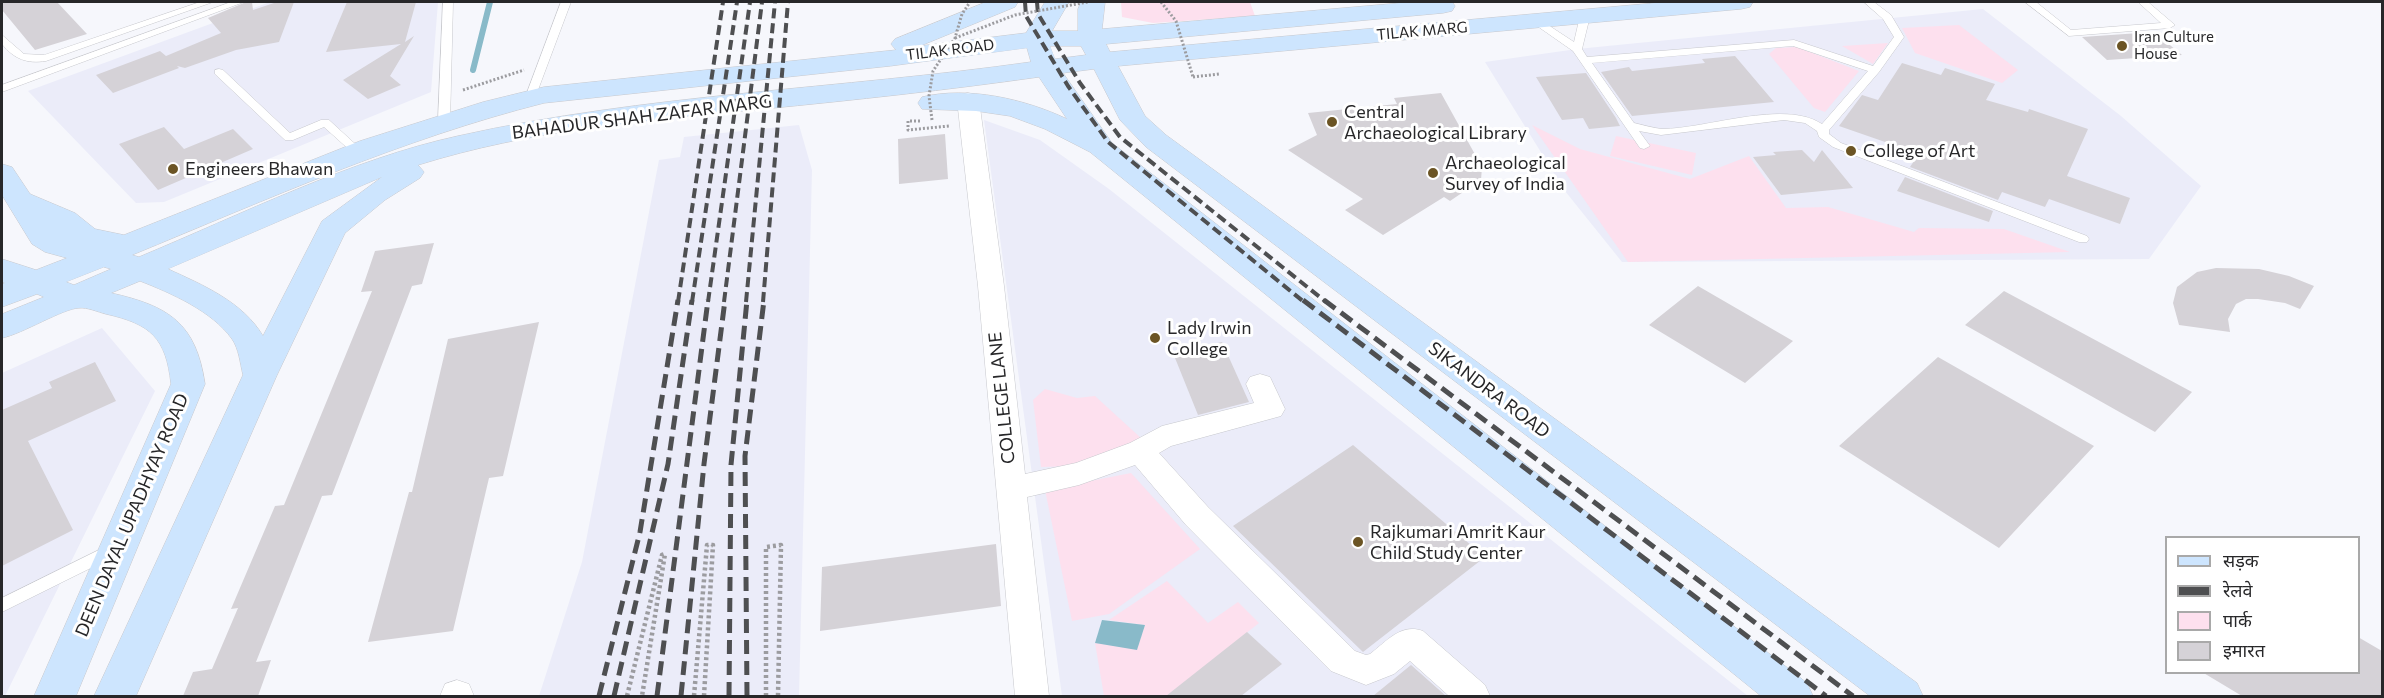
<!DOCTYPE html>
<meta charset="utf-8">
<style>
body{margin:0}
#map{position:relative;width:2384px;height:698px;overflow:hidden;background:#f6f7fc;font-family:Commissioner,"Noto Sans Devanagari",sans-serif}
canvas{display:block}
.frame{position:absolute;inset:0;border:3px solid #272729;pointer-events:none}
.legend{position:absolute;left:2165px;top:536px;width:195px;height:138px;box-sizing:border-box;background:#fff;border:2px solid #a9a9a9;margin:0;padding:8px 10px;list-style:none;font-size:18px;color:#272729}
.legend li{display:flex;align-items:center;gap:12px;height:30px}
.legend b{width:30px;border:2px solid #a9a9a9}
</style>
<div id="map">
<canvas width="2384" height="698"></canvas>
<div class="frame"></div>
<ul class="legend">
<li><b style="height:8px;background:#cde5fe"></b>सड़क</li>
<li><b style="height:8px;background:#4e4f51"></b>रेलवे</li>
<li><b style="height:16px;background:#fde0ee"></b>पार्क</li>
<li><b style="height:16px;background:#d5d2d7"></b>इमारत</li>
</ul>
</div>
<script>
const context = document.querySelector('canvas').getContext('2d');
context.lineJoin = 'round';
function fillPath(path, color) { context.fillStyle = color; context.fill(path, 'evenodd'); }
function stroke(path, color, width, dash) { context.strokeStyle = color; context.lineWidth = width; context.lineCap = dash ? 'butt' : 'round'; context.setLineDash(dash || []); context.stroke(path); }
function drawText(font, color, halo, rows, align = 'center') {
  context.font = font + ' Commissioner,sans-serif'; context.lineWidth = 6; context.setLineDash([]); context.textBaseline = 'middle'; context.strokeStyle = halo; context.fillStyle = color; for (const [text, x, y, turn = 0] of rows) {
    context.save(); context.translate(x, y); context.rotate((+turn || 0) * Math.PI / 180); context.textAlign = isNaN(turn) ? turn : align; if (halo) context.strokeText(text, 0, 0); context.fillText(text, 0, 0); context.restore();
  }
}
const built = new Path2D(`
 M270,2h168l-7,90 -267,110 -28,1 -108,-112z
 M1983,9l138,107 80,70 -52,73 -527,3 -57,-71 -80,-129 92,-13z
 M984,120l56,20 69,49 639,507h-686z
 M799,125l13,45 -13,526h-260l43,-134 77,-402 21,-3 4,-20z
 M102,328l53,63 -150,305h-3v-323z`);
const green = new Path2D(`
 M1121,2h129l5,14 -102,7 -31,-6z
 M1959,25l59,45 -16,13 -87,-30 -13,-25z
 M1888,43l-15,21 -31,-18z
 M1797,47l62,24 -34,41 -11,-4 -45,-54 7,-6z
 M1532,125l48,24 110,30 59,-23 37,52 42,-1 86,25 5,-4 85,1 66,23 -442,10z
 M1616,136l80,17 -4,22 -82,-19z
 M1045,389l32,9 18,-2 47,43 -67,27 -34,1 -8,-67z
 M1131,473l69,76 -91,65 -37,7 -27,-131z
 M1167,581l41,42 30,-21 21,21 -92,73h-63l-9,-53 42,6 8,-24 -36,-5z`);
const water = new Path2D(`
 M1102,620l43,5 -8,25 -42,-7z`);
const stream = new Path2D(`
 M473,70l17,-68`);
const building = new Path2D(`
 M2,2h55l30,32 -52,16 -33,-40z
 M246,2h6l1,8 24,-8h17l-15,40 -43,8 -51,18 -8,-2 2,2 -66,25 -17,-18 64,-24 6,5 55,-23 -13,-15z
 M347,2h69l-11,40 9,-6 -24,40 11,9 -33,14 -25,-19 58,-36 -75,8z
 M2154,32l28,23 -75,5 -25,-23z
 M1735,56l39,46 -142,14 -31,-44 28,-5 3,4 73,-8 -3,-4z
 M1902,63l39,12 4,-7 50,16 -9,16 42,12 1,-3 59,20 -21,47 63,22 -10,26 -71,-25 -4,8 -43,-15 -4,8 -88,-33 4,-6 -30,-11 4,-7 -49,-17 23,-31 16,5z
 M1586,73l30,45 4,8 -31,3 -6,-11 -21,2 -26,-43z
 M1441,93l41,74 -1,13 -31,21 -6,-4 -61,38 -38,-25 18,-11 -75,-49 29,-15 -9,-22 89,-9 -3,-6z
 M164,127l20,22 49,-20 20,20 -95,41 -39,-46z
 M945,134l3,45 -49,5 -1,-45z
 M1802,150l12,12 8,-12 31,38 -72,7 -28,-38 23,-2 -3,-3z
 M1905,177l88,34 -4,11 -92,-31z
 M434,243l-12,41 -10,2 -80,209 -10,1 -66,166 15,-2 -13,36h-75l10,-24 19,-3 26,-61 -7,1 44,-103 9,-1 88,-214 -11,1 14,-41z
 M2216,268l43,1 30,7 25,10 -14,23 -15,-6 -27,-4h-12l-10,5 -8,15 2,13 -51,-7 -6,-22 4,-16 20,-15z
 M1698,286l95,55 -48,42 -96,-58z
 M2004,291l188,101 -37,40 -190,-107z
 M539,322l-36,154 -14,2 -36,153 -85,11 41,-150h3l36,-153z
 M1222,342l27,60 -51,13 -25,-62z
 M1938,357l156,89 -95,102 -160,-102z
 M95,362l21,39 -88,40 45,89 -71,36v-156l50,-22 -3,-6z
 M1353,445l132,112 -122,95 -130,-126z
 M996,544l5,62 -181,25 2,-64z
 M1247,632l35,32 -41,32h-75z
 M2358,637l24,14v45h-140l-40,-24h156z
 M1411,665l35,31h-73z`);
const pathFar1 = new Path2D(`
 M1193,77l26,-3
 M463,90l61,-20
 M920,121h-12v9l41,-4`);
const path = new Path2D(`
 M627,696l35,-141 3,-1 -23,142
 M694,696l13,-151h6l-9,151
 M766,696v-149l15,-2 -3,151`);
const service = new Path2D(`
 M200,2h13l-167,59c-19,3 -32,-2 -44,-17v-9l22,19 20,1z
 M231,2h13l-242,90v-7z
 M443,2h10l-3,121 -6,3 -6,-3z
 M561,2h10l-36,96 -1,2h-8l-1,-2z
 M1864,2h10l17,13 13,22 -25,35 -50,58v4l12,9 246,93 2,3 -2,3h-8l-246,-95 -14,-10 -2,-6 -12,-8 -21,-3 -123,15 -22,-4 11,15 -6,3 -4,-1 -67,-97 -43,-30 1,-2h8l35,23 6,-26 5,-3 4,1 1,2 -8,33 5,8 207,-17 79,26 21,-29 -11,-18zM1793,46l75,25 -46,53c-38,-25 -116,5 -160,5 -9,-1 -19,-4 -28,-6l-42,-60z
 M2025,2h11l35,28 90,-7 -23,-21h10l27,23 -5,3 -101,8z
 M219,69l4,1 67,63 31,-13h8l35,32 -2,2h-8l-30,-27 -31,13h-8l-70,-66v-4z
 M109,545l6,1 2,5 -2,5 -113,56v-14z`);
const minor = new Path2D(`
 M968,93l8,2 3,5 25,186 21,188 51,-11 54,-20 32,-17 92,-23 -8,-19 4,-7 10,-3 10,3 15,32 -4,7 -110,30 -12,7 49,54 147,144 11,4 4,-1c17,-13 31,-31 53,-23l62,54 5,11h-41l-39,-35 -16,13 -28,11 -35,-14 -145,-146 -51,-60 -56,20 -52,12 22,199h-34l-37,-410 -21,-186 3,-5z
 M457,680l12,4 5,12h-34l5,-12z`);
const secondary = new Path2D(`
 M986,2h32l-3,5 -95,39 106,-13 19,-31h24l-17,29h26v-22l3,-7h24l-3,27 310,-27h40l3,4 -3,5 -9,2 -337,31 4,8 556,-50h87l-3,5 -9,2 -623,57 27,50 21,19 751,548 6,13h-53l-724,-549 -26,-27 -26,-51 -31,4 49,70 695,540 6,13h-52l-671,-544 -45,-23 -35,-13 -34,-5 -54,-2 -4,-6 4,-6c46,-11 103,2 145,22l-28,-42c-92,13 -184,23 -276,32 -116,11 -233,21 -345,56l6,7 -4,6 -35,22 -40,33 -68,142 -141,321h-42l149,-321c-3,-12 -4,-26 -11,-36 -20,-28 -61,-46 -92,-58l-29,12c58,13 85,30 94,91l-129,312h-42l137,-312c-5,-46 -20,-60 -65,-70 -8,-2 -19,-7 -27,-6 -15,0 -57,26 -77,30v-24l42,-17 -7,-3 -35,13v-23l3,-1 -3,-1v-23l34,11 31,-12 -22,-6 -13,-8 -30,-49v-31l10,3 18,27 45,19 20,16 29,6 236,-94 123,-39 61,-15 352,-37 -5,-6 4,-5zM1050,46h31l5,9 -31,4zM1027,48l4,14c-191,27 -385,32 -573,74 -106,23 -218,79 -319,121l-7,-2c136,-56 270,-116 412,-152l346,-37zM382,177l-60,44 -59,115c-20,-34 -60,-51 -95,-67zM104,267l7,2 -37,16 -8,-3z`);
const railFar1 = new Path2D(`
 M1025,2l1,14 42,70 40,56 196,160
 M1037,2l1,12 42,69 40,54 206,165
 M678,302l45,-300
 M692,302l45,-300
 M708,302l42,-300
 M724,302l38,-300
 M746,302l29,-300
 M763,302l25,-300`);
const rail = new Path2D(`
 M1303,300l523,396
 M1324,300l529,396
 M599,696l41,-164 38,-232
 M614,696l54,-232 24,-164
 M657,696l51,-396
 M681,696l23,-232 21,-164
 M729,696l2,-231 16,-165
 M747,696l-2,-240 19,-156`);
const pathBridge = new Path2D(`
 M1161,2l15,19 17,56
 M955,38l60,-23 73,-13
 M932,120l-3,-24 4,-25 22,-33 7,-24 8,-12`);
const markers = [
 [2122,46,6,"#6b5424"],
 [1332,122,6,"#6b5424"],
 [1851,151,6,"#6b5424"],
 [173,169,6,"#6b5424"],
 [1433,173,6,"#6b5424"],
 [1155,338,6,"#6b5424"],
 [1358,542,6,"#6b5424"]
];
const farStreetnames = [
 ["TILAK MARG",1422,31,-5],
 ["TILAK ROAD",950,50,-7]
];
const farPoinames = [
 ["Iran Culture",2134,37],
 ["House",2134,54]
];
const poiNames = [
 ["Central",1344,112],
 ["Archaeological Library",1344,133],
 ["College of Art",1863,151],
 ["Archaeological",1445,163],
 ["Survey of India",1445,184],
 ["Engineers Bhawan",185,169],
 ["Lady Irwin",1167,328],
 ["College",1167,349],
 ["Rajkumari Amrit Kaur",1370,532],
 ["Child Study Center",1370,553]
];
const streetNames = [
 ["BAHADUR SHAH ZAFAR MARG",642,117,-7],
 ["SIKANDRA ROAD",1489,390,37],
 ["COLLEGE LANE",1002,398,-96],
 ["DEEN DAYAL UPADHYAY ROAD",132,515,-67]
];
fillPath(built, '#ebecf9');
fillPath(green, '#fde0ee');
fillPath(water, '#89bac9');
stroke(stream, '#89bac9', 6);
fillPath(building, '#d5d2d7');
stroke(service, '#c7c8cd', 1);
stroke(minor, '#c7c8cd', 1);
stroke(secondary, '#c7c8cd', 1);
stroke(pathFar1, '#9c9ca0', 3, [2, 2]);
stroke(path, '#9c9ca0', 4.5, [3, 3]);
fillPath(service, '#fff');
fillPath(minor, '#fff');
fillPath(secondary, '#cde5fe');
stroke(railFar1, '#4e4f51', 4, [10, 5]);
stroke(rail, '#4e4f51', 5, [14, 7]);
stroke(pathBridge, '#9c9ca0', 3, [2, 2]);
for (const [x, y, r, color] of markers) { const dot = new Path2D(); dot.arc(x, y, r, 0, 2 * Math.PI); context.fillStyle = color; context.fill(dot); stroke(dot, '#fff', 2); }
drawText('15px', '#272729', '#fff', farStreetnames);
drawText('15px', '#272729', '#fff', farPoinames, 'left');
drawText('18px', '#272729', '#fff', poiNames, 'left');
drawText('18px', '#272729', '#fff', streetNames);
</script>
